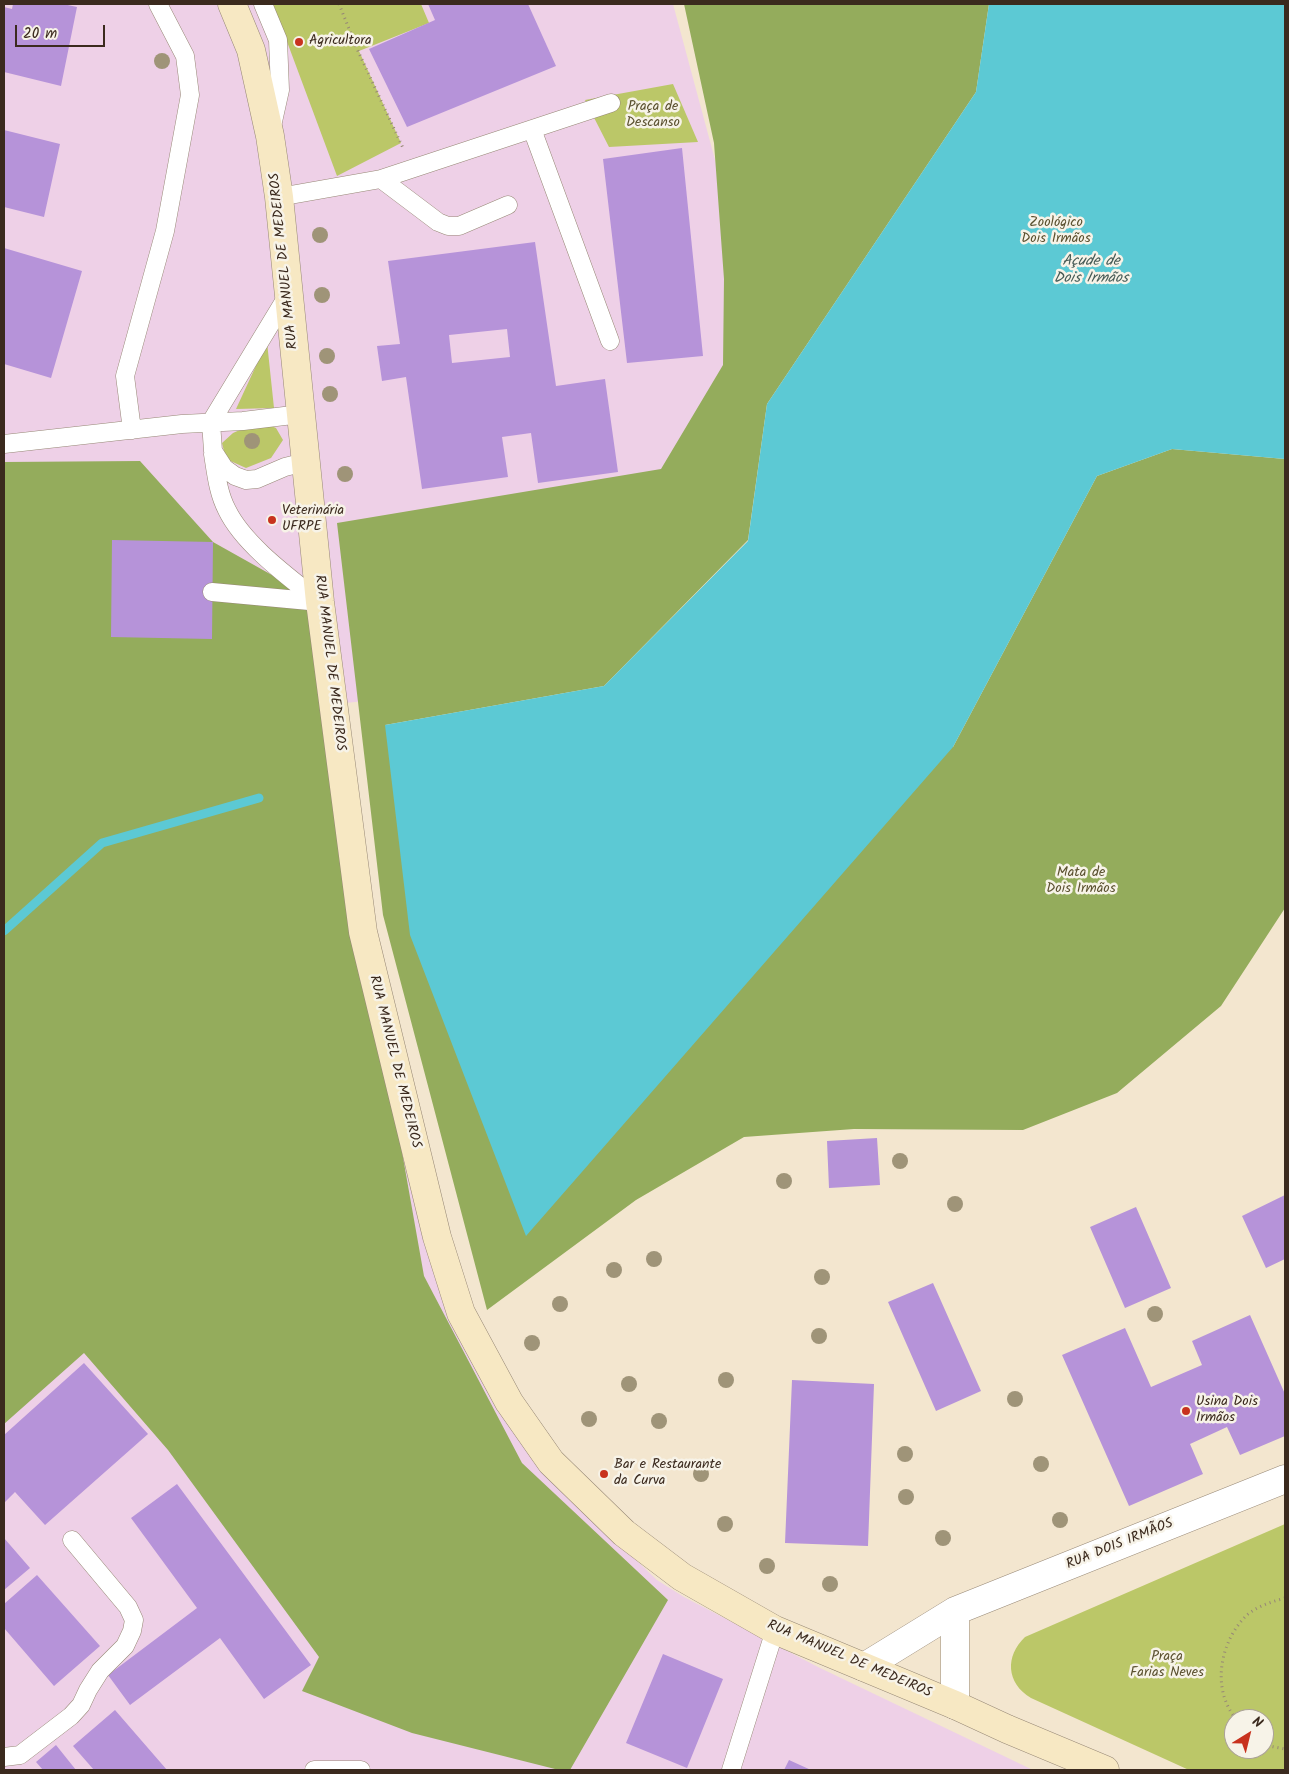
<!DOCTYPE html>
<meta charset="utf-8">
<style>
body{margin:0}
#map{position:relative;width:1289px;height:1774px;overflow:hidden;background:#f3e6cf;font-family:Kalam,sans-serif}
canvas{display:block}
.frame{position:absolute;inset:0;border:5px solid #3b2a1e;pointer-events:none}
.north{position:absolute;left:1224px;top:1709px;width:50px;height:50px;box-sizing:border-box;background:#f7f3e8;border:1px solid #aca397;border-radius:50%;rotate:36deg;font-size:14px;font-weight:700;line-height:20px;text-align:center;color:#3b2a1e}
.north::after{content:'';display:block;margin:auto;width:18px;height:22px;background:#c8321e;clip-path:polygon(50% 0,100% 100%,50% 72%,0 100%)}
.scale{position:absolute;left:15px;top:25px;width:90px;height:22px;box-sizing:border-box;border:2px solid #3b2a1e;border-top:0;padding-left:6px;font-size:15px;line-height:18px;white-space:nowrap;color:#3b2a1e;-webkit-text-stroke:4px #f7f3e8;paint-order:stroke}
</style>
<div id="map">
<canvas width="1289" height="1774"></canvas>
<div class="frame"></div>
<div class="north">N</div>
<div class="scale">20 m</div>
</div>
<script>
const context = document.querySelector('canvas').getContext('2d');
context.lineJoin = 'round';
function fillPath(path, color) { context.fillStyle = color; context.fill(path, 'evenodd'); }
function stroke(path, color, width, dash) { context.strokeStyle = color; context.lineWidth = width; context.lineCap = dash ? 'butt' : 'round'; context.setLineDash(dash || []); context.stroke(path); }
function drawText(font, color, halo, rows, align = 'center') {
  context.font = font + ' Kalam,sans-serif'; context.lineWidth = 5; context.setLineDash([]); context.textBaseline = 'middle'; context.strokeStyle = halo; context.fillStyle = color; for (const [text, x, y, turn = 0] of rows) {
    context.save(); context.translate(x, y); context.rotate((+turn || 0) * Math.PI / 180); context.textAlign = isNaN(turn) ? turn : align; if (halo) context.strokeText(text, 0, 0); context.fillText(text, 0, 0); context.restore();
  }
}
const built = new Path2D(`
 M4,4h669l86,319 -157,356 -268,25 29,228 74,305 61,158 36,68 123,117 27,17 134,70 215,103h-1029z`);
const green = new Path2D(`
 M273,4h148l8,19 -70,28 42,92 -64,33z
 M673,84l25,58 -89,5 -24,-47z
 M267,342l7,66 -38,1z
 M260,421l16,7 7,12 -12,18 -25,10 -20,-9 -4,-16 11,-10z
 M1285,1524v246h-96l-158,-72c-25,-15 -26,-42 -6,-61zM1234,1719h30v30h-30z`);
const forest = new Path2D(`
 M684,4h305l-13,88 -209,312 -19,136 -144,146 -219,39 568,22 144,-271 75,-27 113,10v449l-64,98 -104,87 -94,37 -169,-1 -110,8 -108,63 -149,110 -104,-395 -46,-392 324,-54 62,-104 1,-86 -10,-136z
 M140,461l73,81 107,60 43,330 61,344 98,187 146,137 -98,170h-11l-147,-37 -110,-42 17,-34 -151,-207 -84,-97 -80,71v-962z`);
const water = new Path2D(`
 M989,4h296v455l-113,-10 -75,27 -144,271 -427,489 -116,-301 -25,-210 219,-39 144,-145 19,-137 209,-312z`);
const stream = new Path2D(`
 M4,931l98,-88 157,-45`);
const building = new Path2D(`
 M13,4h50l14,3 -16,79 -57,-14v-65l8,2z
 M428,4h100l28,62 -149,61 -38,-78 66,-29z
 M4,130l56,14 -16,73 -40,-10z
 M682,148l21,208 -76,7 -24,-204z
 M535,242l21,144 49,-7 13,93 -80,11 -7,-50 -29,4 6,40 -86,12 -16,-112 -24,4 -5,-35 23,-2 -12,-83zM507,329l3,28 -58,6 -3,-28z
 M4,248l78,23 -31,107 -47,-14z
 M112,540l101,2 -1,97 -101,-2z
 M877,1138l3,47 -51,3 -2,-47z
 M1285,1195v64l-19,9 -24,-52z
 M1136,1207l35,81 -46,20 -35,-81z
 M933,1283l48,108 -45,20 -48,-109z
 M1250,1315l35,79v42l-45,19 -13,-28 -37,17 13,30 -74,32 -67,-151 63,-27 26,59 51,-22 -10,-24z
 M84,1363l64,71 -103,91 -30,-33 -11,11v-68z
 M792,1380l82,4 -6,162 -83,-3z
 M177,1484l134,181 -47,34 -44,-61 -90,67 -22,-30 89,-67 -66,-90z
 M4,1538l26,30 -26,22z
 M37,1575l63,71 -46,40 -50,-58v-24z
 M663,1654l60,25 -36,89 -61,-25z
 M115,1710l52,60h-73l-21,-24z
 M56,1745l20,25h-33l-7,-8z
 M789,1760l22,10h-27z`);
const path = new Path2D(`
 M339,4l19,47 45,97
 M1236,1719c-24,-29 -17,-74 8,-101 10,-11 27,-16 41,-20
 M1264,1742l5,4 16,3`);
const service = new Path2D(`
 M263,4l15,36 2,50 -8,36
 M532,129l78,212
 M381,179l57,43 10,4h11l49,-21
 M279,197l102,-18 230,-76
 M288,295l-77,127 2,29 11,17 11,8 11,4 11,-1 28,-12 20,-5
 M132,430l-7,-54 40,-145 25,-136 -5,-39 -27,-52
 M4,444l178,-20 61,-3 58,-7
 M213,454c3,19 5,39 14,56 17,35 63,68 93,92
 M212,592l108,10
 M4,1757l16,-2 51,-39 10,-11 7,-15 12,-19 25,-25 7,-15 2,-11 -6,-13 -56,-67
 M314,1770h47
 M731,1770l44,-140`);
const minor = new Path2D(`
 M955,1611v94
 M864,1667l91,-56 330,-132`);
const secondary = new Path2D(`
 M232,4l19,46 19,86 9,61 41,405 43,330 74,305 24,76 48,89 42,60 73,71 58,44 93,53 180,75 52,24 98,41`);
const trees = [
 [162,61],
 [320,235],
 [322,295],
 [327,356],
 [330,394],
 [252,441],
 [345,474],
 [900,1161],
 [784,1181],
 [955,1204],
 [654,1259],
 [614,1270],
 [822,1277],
 [560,1304],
 [1155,1314],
 [819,1336],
 [532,1343],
 [726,1380],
 [629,1384],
 [1015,1399],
 [589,1419],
 [659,1421],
 [905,1454],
 [1041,1464],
 [701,1474],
 [906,1497],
 [1060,1520],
 [725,1524],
 [943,1538],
 [767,1566],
 [830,1584]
];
const markers = [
 [299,42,5,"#c8321e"],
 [272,520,5,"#c8321e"],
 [1186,1411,5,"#c8321e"],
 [604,1474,5,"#c8321e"]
];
const poiNames = [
 ["Agricultora",309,42],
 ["Veterinária",282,512],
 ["UFRPE",282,528],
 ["Usina Dois",1196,1403],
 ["Irmãos",1196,1419],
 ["Bar e Restaurante",614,1466],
 ["da Curva",614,1482]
];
const parkNames = [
 ["Praça de",653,108],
 ["Descanso",653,124],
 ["Zoológico",1056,224],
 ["Dois Irmãos",1056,240],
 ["Mata de",1081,874],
 ["Dois Irmãos",1081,890],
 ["Praça",1167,1658],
 ["Farias Neves",1167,1674]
];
const streetNames = [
 ["RUA MANUEL DE MEDEIROS",285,261,-96],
 ["RUA MANUEL DE MEDEIROS",329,663,83],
 ["RUA MANUEL DE MEDEIROS",394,1062,76],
 ["RUA DOIS IRMÃOS",1120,1545,-22],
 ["RUA MANUEL DE MEDEIROS",849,1660,23]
];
const waterNames = [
 ["Açude de",1091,262],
 ["Dois Irmãos",1091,279]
];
fillPath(built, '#eed0e7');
fillPath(green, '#bbc768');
fillPath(forest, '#94ac5c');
fillPath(water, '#5cc9d4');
stroke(stream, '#5cc9d4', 9);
fillPath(building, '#b693d9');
stroke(service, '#978876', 19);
stroke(minor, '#978876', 29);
stroke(secondary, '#978876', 29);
stroke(path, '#978876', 3, [1, 4]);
stroke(service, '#fff', 18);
stroke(minor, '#fff', 28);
stroke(secondary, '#f7e8c3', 28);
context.fillStyle = '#9f9478';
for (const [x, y] of trees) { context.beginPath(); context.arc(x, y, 8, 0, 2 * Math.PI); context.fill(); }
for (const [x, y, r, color] of markers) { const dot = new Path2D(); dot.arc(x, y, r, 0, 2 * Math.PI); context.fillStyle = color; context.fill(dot); stroke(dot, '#f7f3e8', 2); }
drawText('14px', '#3b2a1e', '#f7f3e8', poiNames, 'left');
drawText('14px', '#5b5130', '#f7f3e8', parkNames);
drawText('14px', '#3b2a1e', '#f7f3e8', streetNames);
drawText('italic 15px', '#455a55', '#f7f3e8', waterNames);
</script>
